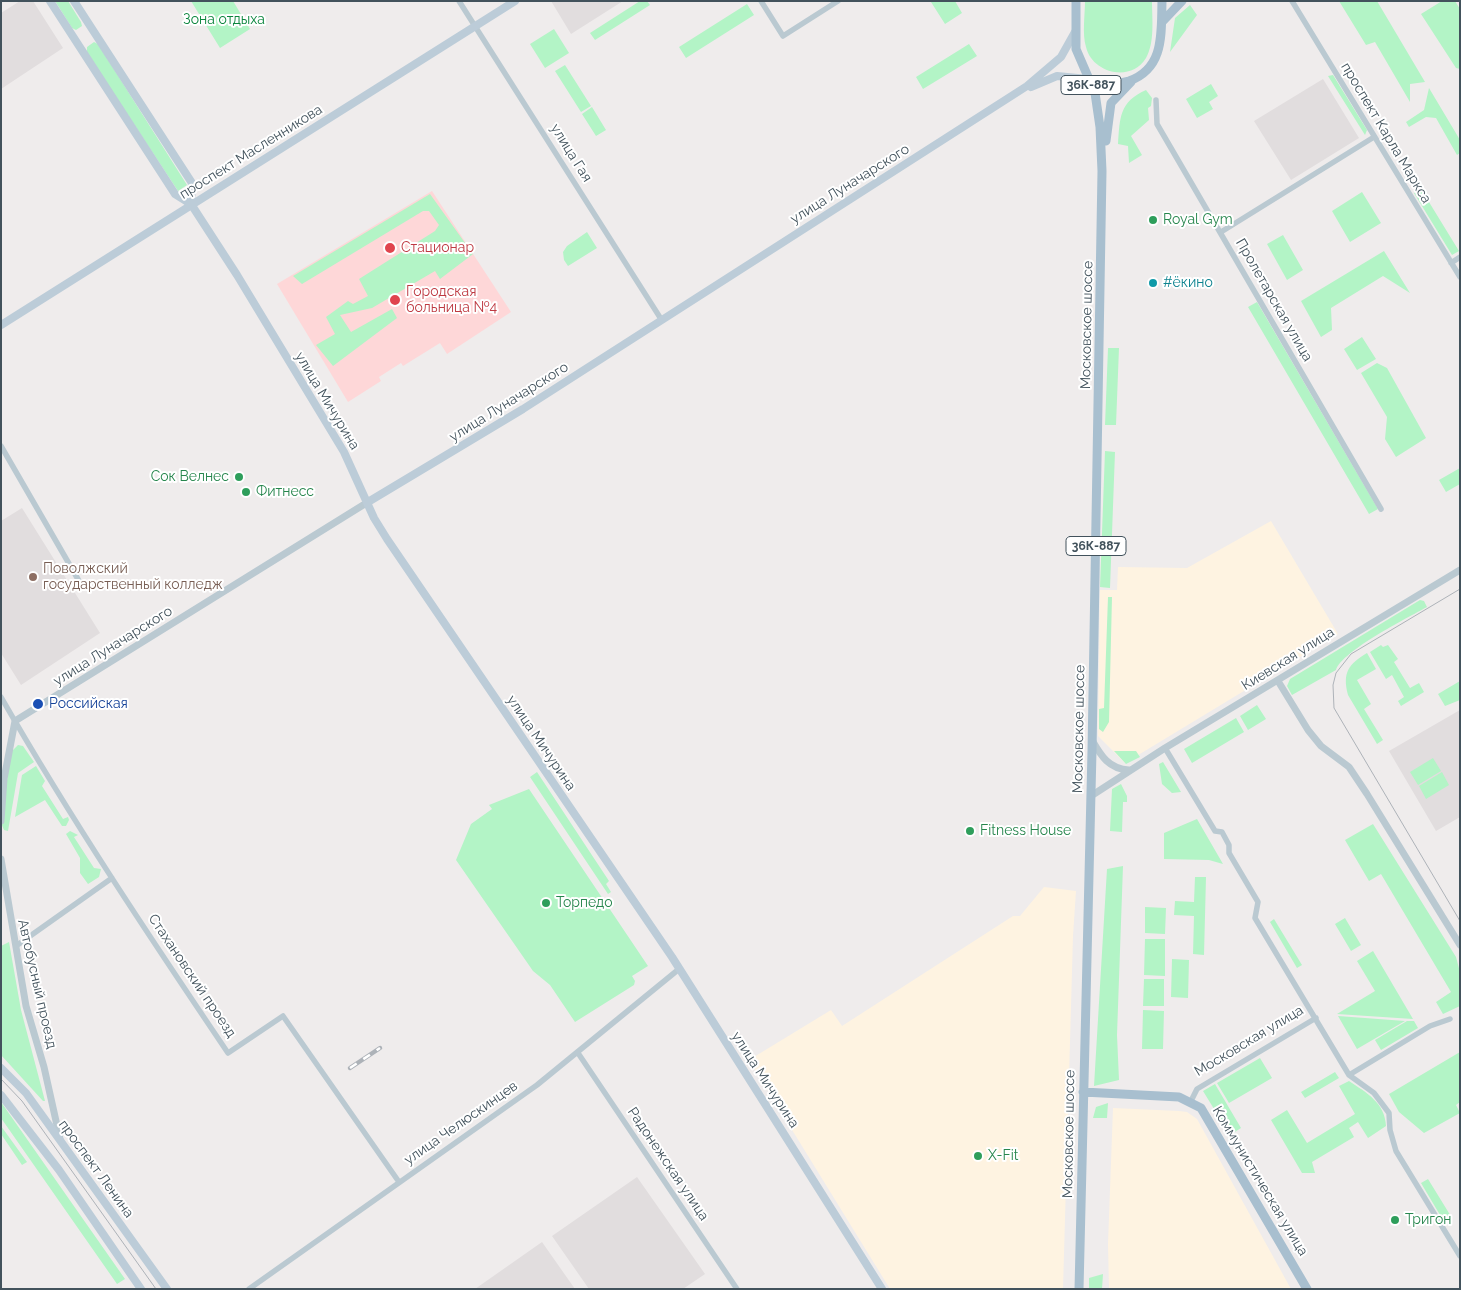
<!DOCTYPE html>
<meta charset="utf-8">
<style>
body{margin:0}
#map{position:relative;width:1461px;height:1290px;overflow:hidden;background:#efecec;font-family:Raleway,sans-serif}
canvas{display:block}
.frame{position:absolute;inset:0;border:2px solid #42525c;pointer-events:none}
</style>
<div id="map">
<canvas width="1461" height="1290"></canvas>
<div class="frame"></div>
</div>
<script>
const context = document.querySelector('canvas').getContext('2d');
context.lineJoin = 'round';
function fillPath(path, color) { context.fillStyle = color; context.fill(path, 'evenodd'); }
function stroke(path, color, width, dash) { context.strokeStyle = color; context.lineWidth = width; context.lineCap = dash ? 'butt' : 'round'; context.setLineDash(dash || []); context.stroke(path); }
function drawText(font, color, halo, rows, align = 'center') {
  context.font = font + ' Raleway,sans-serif'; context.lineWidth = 4; context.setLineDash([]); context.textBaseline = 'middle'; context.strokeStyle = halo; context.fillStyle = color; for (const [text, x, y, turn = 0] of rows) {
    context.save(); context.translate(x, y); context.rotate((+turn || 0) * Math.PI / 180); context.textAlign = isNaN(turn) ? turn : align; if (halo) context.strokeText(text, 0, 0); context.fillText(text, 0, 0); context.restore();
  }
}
const commercial = new Path2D(`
 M1271,521l67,113 -213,129 -27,-27 2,-146h17l1,-23 69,1z
 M1044,887l32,4 -3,45 -10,353h-173l-141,-229 82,-50 11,16 171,-110h7z
 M1113,1108l66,3 8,1 10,7 94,170h-182l-1,-45z`);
const education = new Path2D(`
 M20,1h13l30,47 -62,41v-76z
 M551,1h72l-52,33z
 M1323,79l36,59 -68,42 -37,-59z
 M22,508l78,125 -79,52 -20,-32v-132z
 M1460,710v107l-24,14 -47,-80z
 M637,1177l68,97 -22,15h-94l-37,-53z
 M542,1242l33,47h-100z`);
const medical = new Path2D(`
 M432,191l79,121 -64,42 -7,-11 -37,23 -2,-3 -22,14 2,4 -33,21 -71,-118z`);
const green = new Path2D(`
 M55,1h13l13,21 1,4 -6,4 -4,-2z
 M191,1h42l17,28 -30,19z
 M640,1h7l3,4 -55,35 -5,-7z
 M955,1l7,12 -17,11 -14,-22z
 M1085,1h67c0,18 3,41 -6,57 -15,25 -54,15 -60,-11 -4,-13 -1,-32 -1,-46z
 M1339,1h38l48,81 -15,2v18l-35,-60 -9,3z
 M1442,1h13l5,8v60l-4,-1 -35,-54z
 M747,4l7,11 -68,43 -7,-11z
 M1190,5l7,10 -27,37 5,-34z
 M554,29l15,24 -24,15 -15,-24z
 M94,42l4,2 89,141 -9,6 -91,-138v-6z
 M969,44l8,12 -54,33 -7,-12z
 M565,65l26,41 -10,6 -26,-41z
 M1333,75l34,55 -2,5 -37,-59z
 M1211,84l7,12 -9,6 4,7 -16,9 -11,-19z
 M1429,88l31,52v13l-3,2 -21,-37 -10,-1 -17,10 -3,-5 18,-12z
 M1146,90l6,8 -1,8 -3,2 1,12 -18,16 11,19 -13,8 -1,-17 -10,-2c2,-26 1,-42 28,-54z
 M592,107l14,23 -10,6 -14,-22z
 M1421,189l38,62 -7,4 -38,-62z
 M1362,192l19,31 -31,19 -18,-31z
 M430,194l43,60 -33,25 -5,-8 -63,37 -32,7 11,17 41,-23 5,9 -64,48 -17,-21 19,-11 -9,-17 22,-16 5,3 15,-8 -9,-17 76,-48 4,-6 -10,-14h-6l-121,73 -9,-8z
 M587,232l10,16 -29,18 -4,-6 -1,-8 4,-6z
 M1283,235l20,35 -16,10 -20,-36z
 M1384,251l26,42 -27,-17 -52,32 1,22 -11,7 -20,-36z
 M1257,302l121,207 -9,5 -121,-207z
 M1362,337l14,22 -19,11 -13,-21z
 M1108,348h11l-3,77h-11z
 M1377,363l10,5 39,70 -30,19 -11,-18 2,-22 -26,-44z
 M1105,451l10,1 -5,136 -10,-1z
 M1460,468v16l-14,8 -7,-12z
 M1108,597h4l-3,125 -6,10 -4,-3v-20l5,-1z
 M1420,600l4,1 3,6c-20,11 -85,44 -91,63l-44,25 -5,-9 3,-7z
 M1381,645l2,2 5,-2 10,14 -4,3 16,26 9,-5 5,9 -23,14 -3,-5 6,-4 -12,-22 -6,4 -16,-27z
 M1367,653l9,16 -19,11 14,24 -7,5 19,31 -6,4 -29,-49c-6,-23 1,-31 19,-42z
 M1460,681v19l-15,6 -7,-12z
 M1257,705l9,14 -18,11 -8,-14z
 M1236,718l8,14 -52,31 -8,-14z
 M18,745l5,1 11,16 -16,11 -10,58 -4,-1 -3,-7 10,-71z
 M1114,751h22l4,6 -14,7z
 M1433,758l8,13 -23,14 -8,-13z
 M1163,762l18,30 -9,1 -10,-9 -3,-20z
 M36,766l9,15 -3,5 21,33 5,-2 1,3 -3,6h-4l-17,-26 -30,17 7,-42z
 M537,772l72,109 -3,3 5,8 -3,2 -78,-117z
 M1442,772l7,13 -23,14 -7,-13z
 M1121,784l6,12v6h-4l-1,30 -12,-1 2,-42z
 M529,789l119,177 -16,10 3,5 -1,4 -59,37 -25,-37 -17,-14 -77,-111 15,-36 21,-15 -3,-4z
 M1197,819l26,45 -14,-4 -45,-1v-26z
 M1373,824l83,133 4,15v34l-17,8 -7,-12 15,-10 -70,-118 -12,7 -24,-41z
 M70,831l8,4 -4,2 20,31 7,1 -2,8 -11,7 -8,-11v-15l-14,-24z
 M1123,866l-6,169 2,45 -25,6 13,-217z
 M1195,877h11l-2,78 -11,-1 1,-38 -20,-1 1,-14 19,1z
 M1145,907l21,1 -1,26 -20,-1z
 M1345,918l16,27 -10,6 -16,-27z
 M1274,919l28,46 -5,3 -27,-46z
 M1145,939h20v37l-21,-1z
 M9,942l12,68 24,91h-2l-42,-46v-109z
 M1373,951l40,68 -76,-5 38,-23 -18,-30z
 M1172,959l17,1 -1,38 -17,-1z
 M1144,979h20v27h-21z
 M1143,1010l21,1 -1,38h-21z
 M1338,1016l67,5 -48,28z
 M1407,1021h7l4,7 -37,22 -6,-10z
 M1460,1052v50l-4,3 4,8 -36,20 -25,-21 -10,-18z
 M1260,1058l12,20 -43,25 -12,-20z
 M1335,1072l4,6 -34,20 -4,-6z
 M1349,1081c18,12 36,22 37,45l-18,12 -10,-16 -9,6 5,9 -42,25 3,11h-13l-31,-53 16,-10 20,33 48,-29 -16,-28z
 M1215,1084l26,44 -11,7 -27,-44z
 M1,1102l124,177 -8,5 -116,-166z
 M1108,1103l-1,15h-14l3,-11z
 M1,1126l26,36 -5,3 -21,-31z
 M1428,1179l24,39 -4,2h-5l-22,-37z
 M1103,1274l-1,15h-13v-11z`);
const minor = new Path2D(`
 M459,1l202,318
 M761,1l22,35 55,-35
 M1292,1l168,276
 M1156,100l1,24 224,385
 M1221,232l153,-95
 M1451,263l9,-6
 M1,446l78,135
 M1,697c70,122 148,239 227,356l55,-37 116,166
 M1165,748l50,83 7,1 7,13v8l29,49 -3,16 94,157 25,18 15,20 1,17 6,21 64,105
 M16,946l96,-68
 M578,1053l159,236
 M1349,1075l81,-49 20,-7
 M1191,1101l6,-12 119,-71
 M249,1289l288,-204 142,-116`);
const tertiary = new Path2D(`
 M1278,681l30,49 13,16 28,21 18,27 93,151
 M1092,740c9,16 17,29 37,30
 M1091,796l74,-48 295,-178
 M1,821l3,-42 11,-58 353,-219
 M1,859l25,147 18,61 16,72`);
const secondary = new Path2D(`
 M50,1l125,193 16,10 46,71 107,177 30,66 13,21 285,418 210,332
 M74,1l118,182 -1,21
 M1031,87l26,-11 31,3
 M1,325l514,-324
 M368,502l155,-93 504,-323 34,-29 14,-25
 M1,1068l25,25 141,196
 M1,1095l58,75 82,119`);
const primary = new Path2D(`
 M1076,1v48l19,44 5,34 2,44 -10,580 -13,538
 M1162,22l20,-21
 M1088,79c13,5 27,6 41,2 36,-13 32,-48 33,-80
 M1106,141l5,-38 20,-21
 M1083,1092l96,5 22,11 106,181`);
const tram = new Path2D(`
 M1460,589l-109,65 -15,19 -3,12 1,23 126,213
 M1,1079l21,22 134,188`);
const rail = new Path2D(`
 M350,1068l30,-20`);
const markers = [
 [1153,220,5,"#2e9e5b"],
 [390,248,6,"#e0444e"],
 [1153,283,5,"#0f9aa8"],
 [395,300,6,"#e0444e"],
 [239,477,5,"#2e9e5b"],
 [246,492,5,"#2e9e5b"],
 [33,577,5,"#8d6e63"],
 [38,704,6,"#1a4fb4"],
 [970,831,5,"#2e9e5b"],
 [546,903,5,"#2e9e5b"],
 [978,1156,5,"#2e9e5b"],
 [1395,1220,5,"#2e9e5b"]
];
const shields = [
 [1091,85,60],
 [1096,546,60]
];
const shieldNames = [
 ["36К-887",1091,85],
 ["36К-887",1096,546]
];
const parkNames = [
 ["Зона отдыха",224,20]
];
const streetNames = [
 ["проспект Карла Маркса",1386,133,59],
 ["проспект Масленникова",251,152,-32],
 ["улица Гая",571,153,58],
 ["улица Луначарского",850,184,-32],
 ["Пролетарская улица",1274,300,60],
 ["Московское шоссе",1087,325,-89],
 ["улица Мичурина",327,401,59],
 ["улица Луначарского",509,402,-32],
 ["улица Луначарского",113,646,-32],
 ["Киевская улица",1288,659,-32],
 ["Московское шоссе",1079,729,-89],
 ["улица Мичурина",541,743,56],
 ["Стахановский проезд",192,976,56],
 ["Автобусный проезд",37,984,77],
 ["Московская улица",1249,1041,-31],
 ["улица Мичурина",765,1080,57],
 ["улица Челюскинцев",461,1123,-35],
 ["Московское шоссе",1069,1134,-89],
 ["Радонежская улица",668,1164,56],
 ["проспект Ленина",96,1169,54],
 ["Коммунистическая улица",1260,1181,59]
];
const leisureNames = [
 ["Royal Gym",1163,220],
 ["Сок Велнес",229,477,"right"],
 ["Фитнесс",256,492],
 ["Fitness House",980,831],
 ["Торпедо",556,903],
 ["X-Fit",988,1156],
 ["Тригон",1405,1220]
];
const healthNames = [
 ["Стационар",401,248],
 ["Городская",406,292],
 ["больница №4",406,308]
];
const cultureNames = [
 ["#ёкино",1163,283]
];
const educationNames = [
 ["Поволжский",43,569],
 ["государственный колледж",43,585]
];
const transitNames = [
 ["Российская",49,704]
];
fillPath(commercial, '#fef3e1');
fillPath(education, '#e1ddde');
fillPath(medical, '#fed7d8');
fillPath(green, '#b3f4c6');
stroke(minor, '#bac9d1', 5.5);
stroke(tertiary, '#bac9d1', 7);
stroke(secondary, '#bcccd8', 8);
stroke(primary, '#a8bfcf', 9);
stroke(tram, '#adb2b8', 1);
stroke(rail, '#adb2b8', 4.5);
stroke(rail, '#fff', 2.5, [8]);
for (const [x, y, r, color] of markers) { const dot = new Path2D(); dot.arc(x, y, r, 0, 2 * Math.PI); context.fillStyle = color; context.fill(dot); stroke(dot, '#fff', 2); }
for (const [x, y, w] of shields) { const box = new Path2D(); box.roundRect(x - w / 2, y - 9.5, w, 19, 4); context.fillStyle = '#fff'; context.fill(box); stroke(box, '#42525c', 1); }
drawText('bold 12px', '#42525c', null, shieldNames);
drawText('14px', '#0b853d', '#fff', parkNames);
drawText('14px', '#42525c', '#fff', streetNames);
drawText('14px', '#27864d', '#fff', leisureNames, 'left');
drawText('14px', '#be3a42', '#fff', healthNames, 'left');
drawText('14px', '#0d838f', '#fff', cultureNames, 'left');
drawText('14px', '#785e54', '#fff', educationNames, 'left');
drawText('14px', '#164399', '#fff', transitNames, 'left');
</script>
